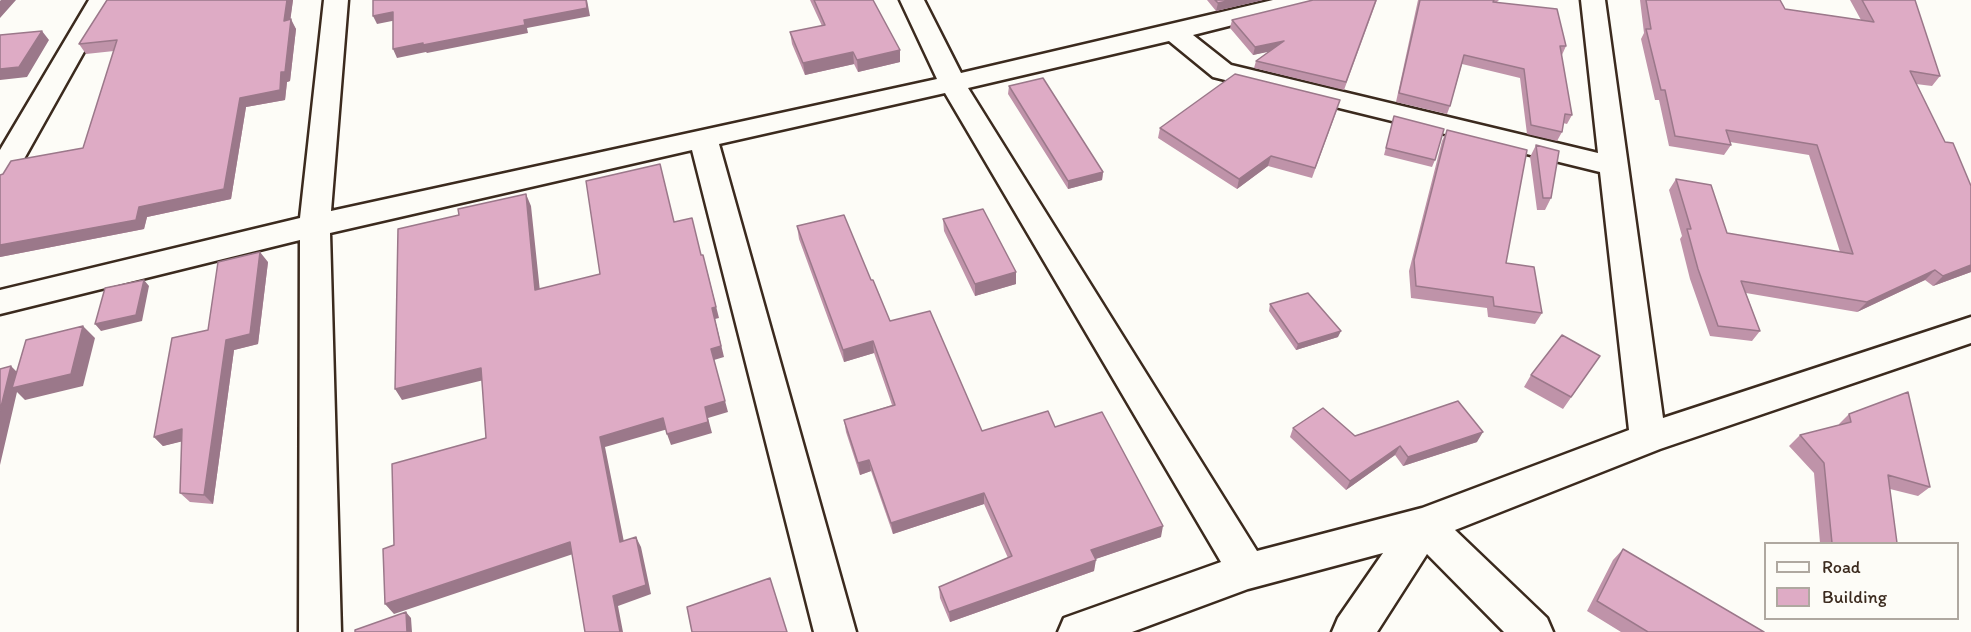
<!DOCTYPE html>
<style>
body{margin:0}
#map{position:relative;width:1971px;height:632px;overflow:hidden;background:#fdfcf7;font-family:Itim,sans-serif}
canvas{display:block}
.legend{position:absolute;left:1764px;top:542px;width:195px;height:78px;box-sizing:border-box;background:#fdfcf7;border:2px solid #afa8a0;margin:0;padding:8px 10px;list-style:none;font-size:18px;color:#3b2a1e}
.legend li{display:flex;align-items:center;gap:12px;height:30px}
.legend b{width:30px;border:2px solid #afa8a0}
</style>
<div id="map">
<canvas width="1971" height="632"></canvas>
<ul class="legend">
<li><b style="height:8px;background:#fdfcf7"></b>Road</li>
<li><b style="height:16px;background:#deabc5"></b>Building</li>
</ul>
</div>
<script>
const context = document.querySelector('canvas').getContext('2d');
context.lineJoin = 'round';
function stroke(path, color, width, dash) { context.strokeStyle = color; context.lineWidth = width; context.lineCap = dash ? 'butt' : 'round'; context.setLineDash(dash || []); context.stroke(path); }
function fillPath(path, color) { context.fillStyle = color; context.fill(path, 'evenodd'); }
const minor = new Path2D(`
 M89,0h24l-98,175 -5,7 -10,3v-35z
 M324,0h24l-17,211 606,-132 -37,-79h24l37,73 312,-73h42l-3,5 -119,30 38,30 367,88 -17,-153h24l58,418 308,-101v26l-311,106 -205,81 92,88 6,14h-49l-77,-78 -50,78h-45l6,-14 45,-65 -135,36 -116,43h-74l6,-14 157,-56 -276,-469 -226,51 137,488h-42l-122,-482 -362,83 11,399h-42l1,-392 -300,74v-24l300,-72zM1169,41l44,36 387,95 29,258 -207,78 -165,43 -289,-463z`);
const wall = new Path2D(`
 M107,0h186l-3,20 6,9 -6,52 -3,1 -2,18 -39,7 -15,92 -84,18 -3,12 -144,28v-82l83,-27 31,-97 -28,3 -7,-10z
 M810,0h63l27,62 -42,10 -4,-8 -49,11 -13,-31 -2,-12 32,-6z
 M1207,0h56l-47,11z
 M1377,0l-33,90 -90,-22 2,-7 13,-10 -16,4 -23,-27 2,-8z
 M1418,0h81l-2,2 69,44 -4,9h-1l11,60 -5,9 -4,-1 -1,9 -5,9 -30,-7 -7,-56 -58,-14 -12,42 -3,8 -51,-12z
 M1640,0h140l5,9 76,11 -11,-20h65l25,76 -8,10 -16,-2 29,58 26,44v86l-38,14 -8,-6 -68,32 -111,-19 14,38 -8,10 -42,-5 -20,-57 -10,-40 2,-3 -13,-46 7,-11 51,54 113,19 -31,-97 -79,-13 1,3 -7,10 -55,-9 -10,-46h-4l-14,-61 3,-6z
 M1009,86l94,86 -1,8 -34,9 -60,-95z
 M1337,110l-25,68 -44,-12 -31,23 -79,-51 2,-10z
 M1394,116l41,44 -3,7 -48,-12z
 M1447,130l59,133 36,50 -7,11 -47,-7 -1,-9 -76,-10 -2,-27 33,-130z
 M1536,145l15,53 -6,12h-8l-7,-53z
 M943,219l73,65 -41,12 -31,-65z
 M797,226l74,54 19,41 92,110 73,-4 106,110 -66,22 -1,12 -144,51 -10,-24 -1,-11 69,-29 -24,-54 -91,30 -22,-63 -11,4 -14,-43 -2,-12 48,-15 -18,-52 -30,9 -45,-123z
 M268,262l-10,82 -24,6 -21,154 -23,-2 -10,-9 2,-52 -19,5 -9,-9 54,-107z
 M1270,304l68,33 -42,13 -27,-39z
 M1600,356l-37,53 -39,-22 7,-12z
 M1849,414l81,73 -12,9 -28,-7 7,54h-77l-6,-70 -25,-27 11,-11 39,-10v-1z
 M1293,428l62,8 122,6 -74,24 -8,-11 -49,35 -56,-53z
 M1623,549l141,83h-143l-34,-21 26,-51z`);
const shadedWall = new Path2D(`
 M1,0h15l-16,18v-17z
 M287,0h6l-4,30 -5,-9z
 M586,0h1l3,16 -63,12 1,5 -101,20 -1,-1 -29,6 -4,-9 131,-29z
 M1232,0h31l-47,11 2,-8z
 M393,12l4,8 -20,4 -4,-8z
 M291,19l5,10 -6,52 -3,1 -2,18 -39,7 -15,92 -84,18 -3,12 -144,28v-12l281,-173z
 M42,31l7,9 -22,37 -27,3v-11z
 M1284,41l-2,8 -29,6 2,-8z
 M900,50v12l-42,10 -1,-12z
 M853,52l1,12 -49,11 -2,-12z
 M1271,156l-3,10 -31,23 2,-10z
 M1103,172l-1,8 -34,9v-8z
 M526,194l5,12 10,95 -6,-11z
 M260,252l8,10 -10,82 -24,6 -21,154 -9,-9 22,-155z
 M1971,265v7l-38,14 10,-10z
 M706,266l13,52 -4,1 9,38 -10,3 14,52 -20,6 4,15 -41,12 -4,-11 38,-27 6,-58z
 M1935,270l-10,10 -68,32 10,-10z
 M1016,272v12l-41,12v-12z
 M144,280l5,6 -7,35 -41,10 -6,-7z
 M83,326l12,12 -12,48 -58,14 -8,-8 -17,73v-54l11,-45 9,9z
 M1341,331l-3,6 -42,13 2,-6z
 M873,341l1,12 -30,9 -1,-12z
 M481,368l7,11 -86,21 -7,-11z
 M663,418l5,11 -63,18 21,105 -6,-10 -20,-105z
 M182,429l10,10 -29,7 -9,-9z
 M1483,432l-6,10 -74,24 5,-9z
 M1400,446l-5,9 -49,35 4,-9z
 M869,460l2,11 -11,4 -2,-12z
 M984,493v11l-91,30 -2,-11z
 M1163,526l-2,11 -71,24 1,-11z
 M636,537l5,10 10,47 -33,12 5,26h-3l-7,-36z
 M570,542l6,11 -182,61 -9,-10z
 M1096,560l-2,11 -144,51 -1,-10z
 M406,612l5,6 1,14h-5z`);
const building = new Path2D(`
 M107,0h180l-3,21 7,-2 -6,53h-4l-1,18 -40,8 -16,91 -85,18 -3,13 -136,25v-70l3,-1 8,-13 72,-13 34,-108 -38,4z
 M373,0h213l1,8 -63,12 1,5 -102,20v-2l-30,6v-37l-20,4z
 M814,0h59l27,50 -43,10 -4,-8 -50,11 -13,-31 35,-7z
 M1215,0h17l-14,3z
 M1313,0h63l-30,82 -90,-21 28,-20 -29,6 -23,-27z
 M1420,0h74l-1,2 64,7 9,37h-6l12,69 -7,-1 -3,18 -31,-7 -7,-56 -60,-14 -14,51 -51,-13z
 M1646,0h134l5,9 89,13 -12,-22h53l25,76 -30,-5 35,71 8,1 18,43v79l-28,11 -8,-6 -68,32 -126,-21 19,50 -42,-5 -20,-57 -11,-40h4l-15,-50 35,6 16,48 126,21 -36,-109 -91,-15 5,15 -56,-9 -10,-46h-4l-15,-61h5z
 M42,31l-23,36 -19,2v-34z
 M1235,74l105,26 -25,68 -44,-12 -32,23 -79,-51z
 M1043,78l60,94 -35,9 -59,-95z
 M1394,116l50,13 -9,31 -49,-12z
 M1447,130l80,20 -21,113 28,4 8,46 -48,-7 -1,-9 -77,-11 -2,-26z
 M1536,145l23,6 -8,47h-8z
 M660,164l14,58 18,-4 9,37h2l13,52 -4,1 9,38 -10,3 14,52 -20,6 3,15 -41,12 -4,-16 -63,19 20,105 16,-5 10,48 -33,11 7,36h-35l-15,-90 -185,62 -2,-55 11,-4 -2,-81 94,-26 -5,-70 -86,21 3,-160 61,-14 -1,-6 68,-15 9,96 65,-16 -14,-93z
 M983,209l33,63 -41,12 -32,-65z
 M844,215l27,65h2l17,41 40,-10 52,120 66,-20 7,16 47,-15 61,114 -72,24 5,10 -147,52 -10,-25 73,-31 -28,-63 -93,30 -22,-63 -11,3 -14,-43 51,-15 -22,-64 -30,9 -46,-124z
 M260,252l-10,82 -24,6 -22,155 -24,-2 2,-64 -28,8 18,-99 36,-8 10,-68z
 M144,280l-8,35 -41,9 10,-36z
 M1308,293l33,38 -43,13 -28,-40z
 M83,326l-12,48 -59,14 14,-48z
 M1562,335l38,21 -29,41 -40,-22z
 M11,366l-11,45v-42z
 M1908,392l22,95 -42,-12 9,68h-65l-8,-80 -24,-28 51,-13 -2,-8z
 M1458,401l25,31 -75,25 -8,-11 -50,35 -57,-53 30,-20 32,28z
 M1623,549l141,83h-116l-51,-31z
 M770,578l17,54h-95l-5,-25z
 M406,612l1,20h-52v-2z`);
stroke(minor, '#3b2a1e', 5);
fillPath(minor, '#fdfcf7');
fillPath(wall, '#bf93a9');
fillPath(shadedWall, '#9b788a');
fillPath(building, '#deabc5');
stroke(building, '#9b788a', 1.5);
</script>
